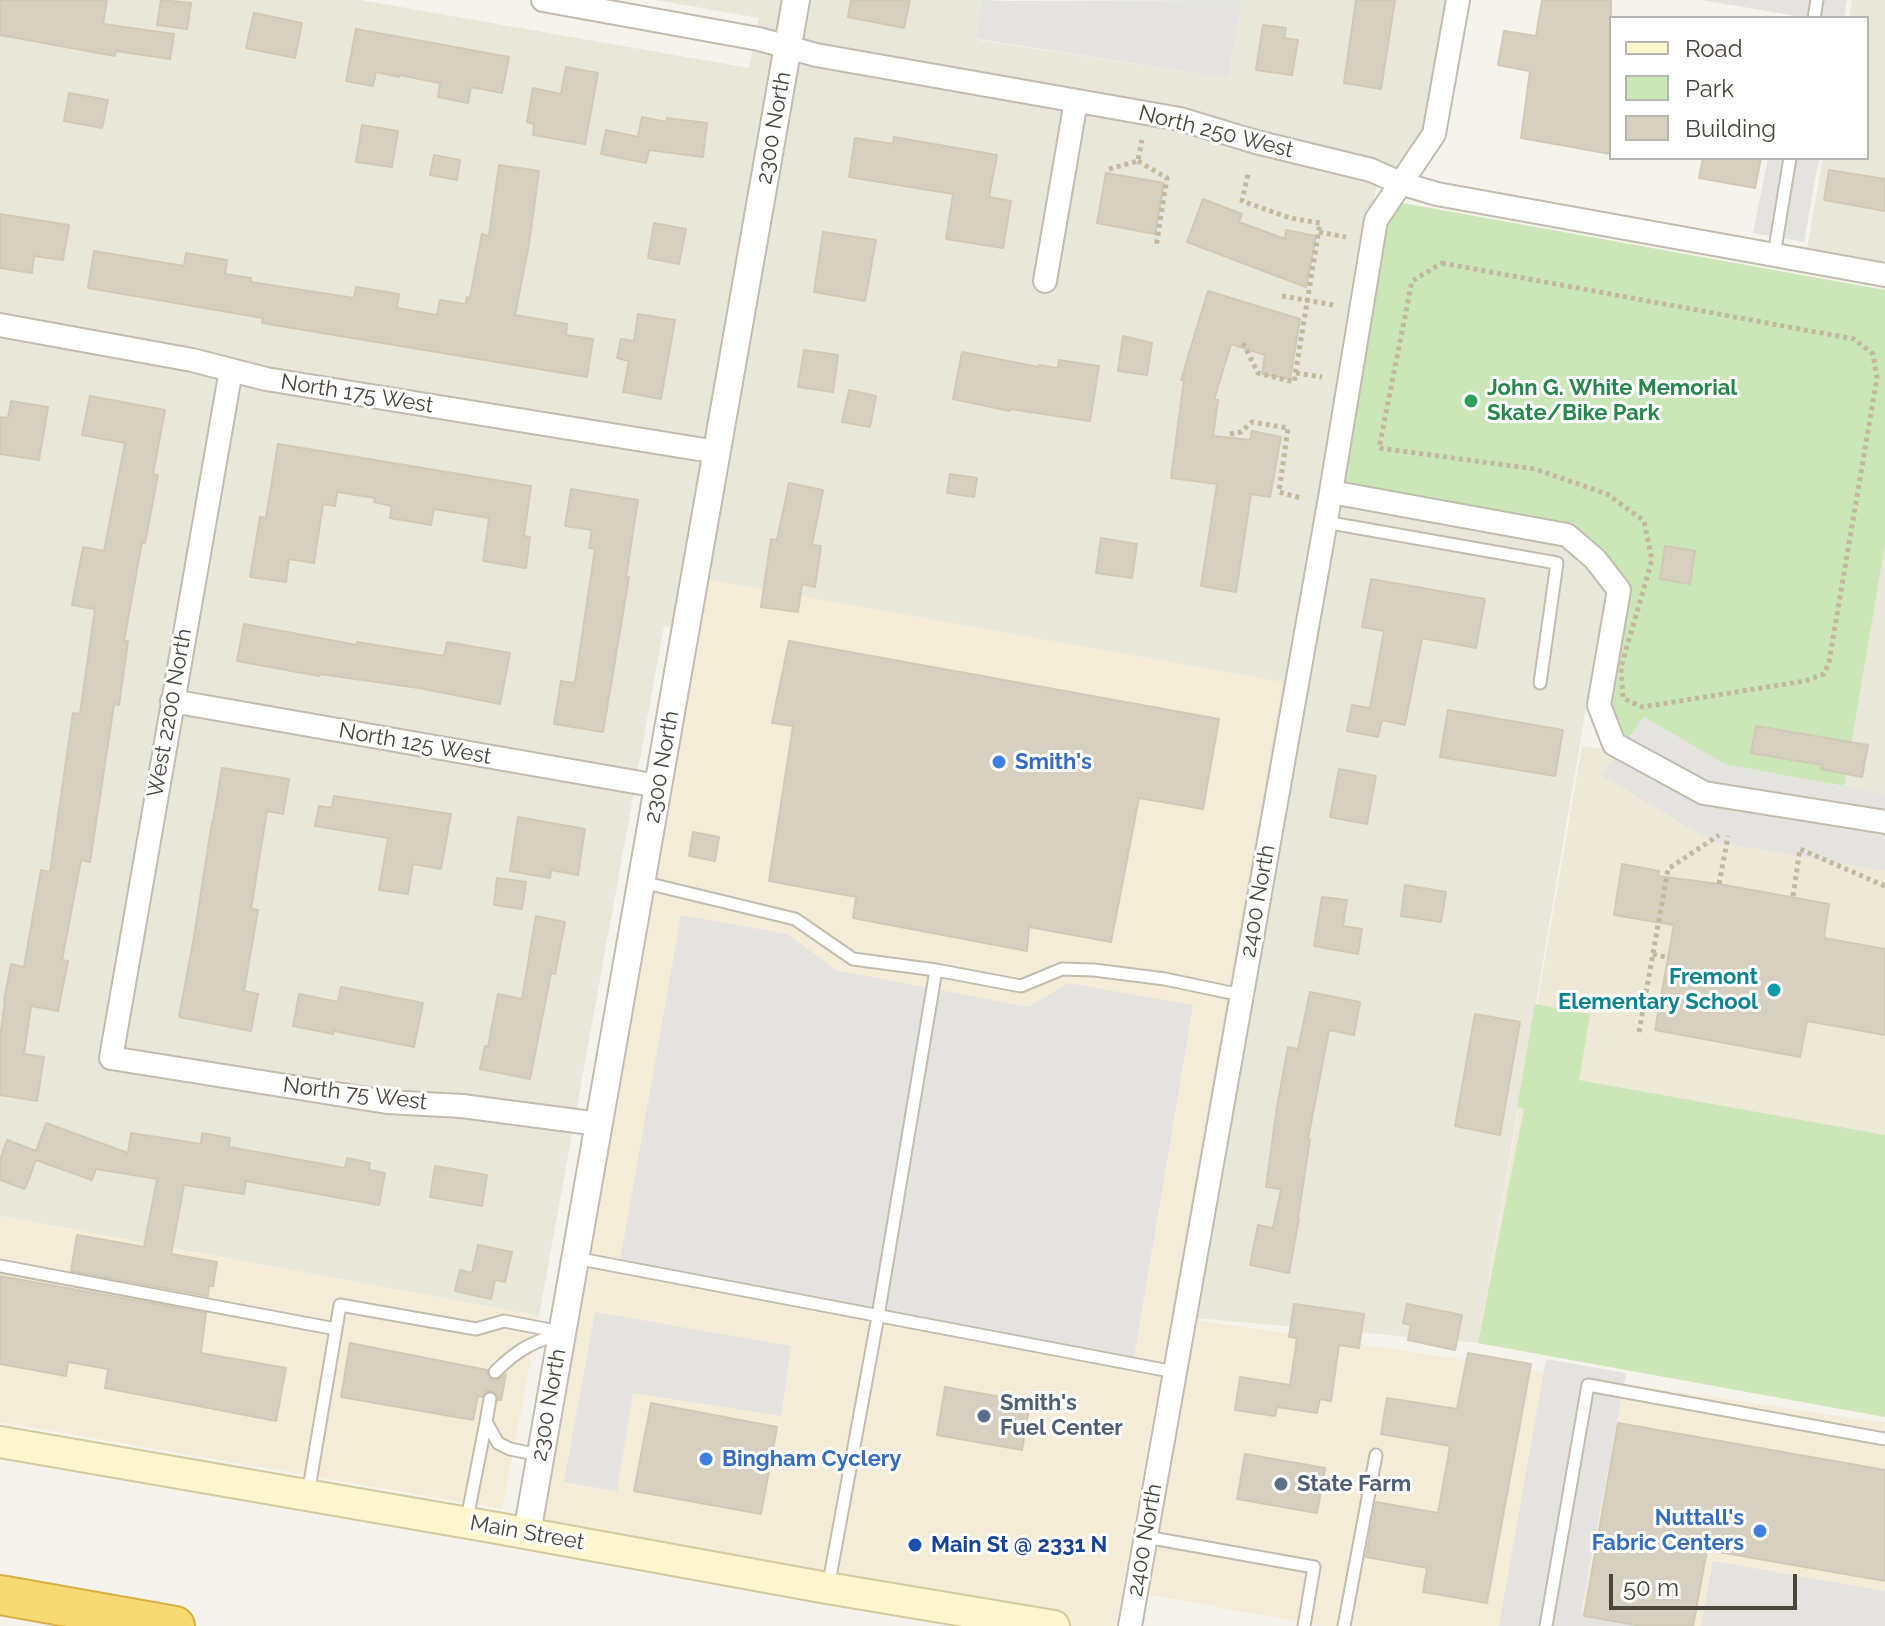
<!DOCTYPE html>
<style>
body{margin:0}
#map{position:relative;width:1885px;height:1626px;overflow:hidden;background:#f5f3ec;font-family:Raleway,sans-serif}
canvas{display:block}
.legend{position:absolute;left:1609px;top:16px;width:260px;height:144px;box-sizing:border-box;background:#fff;border:2px solid #b7b5b0;margin:0;padding:10px 14px;list-style:none;font-size:24px;color:#4a4539}
.legend li{display:flex;align-items:center;gap:16px;height:40px}
.legend b{width:40px;border:2px solid #b7b5b0}
.scale{position:absolute;left:1609px;top:1574px;width:188px;height:36px;box-sizing:border-box;border:4px solid #4a4539;border-top:0;padding-left:10px;font-size:24px;line-height:28px;white-space:nowrap;color:#4a4539;-webkit-text-stroke:6px #fff;paint-order:stroke}
</style>
<div id="map">
<canvas width="1885" height="1626"></canvas>
<ul class="legend">
<li><b style="height:10px;background:#fdf6ce"></b>Road</li>
<li><b style="height:22px;background:#cce7b7"></b>Park</li>
<li><b style="height:22px;background:#d7d0c1"></b>Building</li>
</ul>
<div class="scale">50 m</div>
</div>
<script>
const context = document.querySelector('canvas').getContext('2d');
context.lineJoin = 'round';
function fillPath(path, color) { context.fillStyle = color; context.fill(path, 'evenodd'); }
function stroke(path, color, width, dash) { context.strokeStyle = color; context.lineWidth = width; context.lineCap = dash ? 'butt' : 'round'; context.setLineDash(dash || []); context.stroke(path); }
function drawText(font, color, halo, rows, align = 'center') {
  context.font = font + ' Raleway,sans-serif'; context.lineWidth = 6; context.setLineDash([]); context.textBaseline = 'middle'; context.strokeStyle = halo; context.fillStyle = color; for (const [text, x, y, turn = 0] of rows) {
    context.save(); context.translate(x, y); context.rotate((+turn || 0) * Math.PI / 180); context.textAlign = isNaN(turn) ? turn : align; if (halo) context.strokeText(text, 0, 0); context.fillText(text, 0, 0); context.restore();
  }
}
const residential = new Path2D(`
 M0,0h360l389,68 10,-50 -103,-18h326l-4,40 250,38 14,-78h211l-33,185 -42,-7 -58,320 244,45 25,21 17,27 -128,752 -316,-28 91,-599 -589,-90 -125,690 -539,-100z
 M1852,0h33v275l-80,-15 18,-102h44v-140h-18z
 M1885,538v278l-47,-9z`);
const commercial = new Path2D(`
 M705,579l578,103 -112,634 714,107v203h-564l-175,-32 10,-192 -40,224h-53l-532,-93z
 M0,1216l539,100 -37,193 -502,-87z`);
const education = new Path2D(`
 M1582,746l303,48v623l-407,-74z`);
const green = new Path2D(`
 M1392,201l493,89v255l-41,241 -119,-21 -100,-24 -13,-38 16,-118 -22,-31 -33,-31 -231,-40z
 M1535,1004l55,10 -11,66 306,55v282l-407,-74 46,-234 -7,-2z`);
const parking = new Path2D(`
 M982,0l26,1 234,-1 -14,78 -251,-39z
 M1702,0h145l-3,18h-48v-2z
 M1768,158h51l-15,84 -51,-9z
 M1644,717l81,47 160,30v77l-174,-30 -110,-66z
 M681,915l106,19 49,36 192,37 40,-24 125,22 -59,352 -514,-96z
 M595,1312l196,34 -10,70 -148,-23 -16,98 -53,-9z
 M1546,1359l80,14 -45,239 63,14h-145z
 M1713,1561l172,30v35h-184z`);
const building = new Path2D(`
 M0,0h107l-4,24 71,10 -4,25 -54,-8 -1,5 -115,-21z
 M161,0l30,3 -4,26 -30,-4z
 M851,0h59l-6,28 -56,-11z
 M1356,0h39l-14,89 -37,-6z
 M1542,0h69v154l-90,-16 9,-67 -32,-6 6,-34 32,5z
 M254,13l48,10 -7,35 -49,-10z
 M1263,25l23,3 -2,10 14,2 -6,35 -36,-5z
 M356,29l153,28 -7,36 -31,-6 -3,16 -30,-6 2,-14 -41,-8v2l-23,-5 -3,14 -27,-5z
 M566,67l32,6 -13,71 -52,-9 1,-11 -7,-2 6,-34 28,6z
 M69,93l39,7 -6,28 -38,-7z
 M642,117l24,5 1,-4 40,5 -4,34 -54,-7 -3,13 -45,-9 5,-24 32,7z
 M362,125l36,6 -6,36 -36,-5z
 M894,137l103,18 -8,42 22,4 -8,47 -57,-9 7,-45 -104,-17 6,-39 38,6z
 M434,155l26,5 -3,20 -27,-5z
 M1703,158h58l-6,30 -56,-10z
 M499,165l40,6 -10,73 -14,71 52,9 -1,11 27,4 -6,38 -325,-54 1,-5 -175,-30 6,-37 90,15 2,-13 41,7 -2,14 26,4v4l103,16 2,-11 43,7 -2,14 40,7 3,-15 26,4 1,-7 3,1 12,-64 7,2z
 M1829,170l56,9v32l-61,-11z
 M1106,173l58,10 -9,51 -58,-11z
 M1203,199l39,15 -3,8 46,17 1,-9 30,6 -10,51 -119,-45z
 M0,214l69,11 -6,35 -29,-4 -2,17 -32,-5z
 M654,223l32,6 -7,35 -31,-6z
 M823,232l53,8 -11,61 -51,-9z
 M1208,291l92,28 -10,60 -28,-5 3,-19 -34,-11 -17,56h4l-5,36 37,4 2,-9 29,6 -11,60 -19,-3 -15,98 -35,-6 16,-102 -46,-6 13,-98h-3z
 M638,314l37,6 -14,79 -38,-7 6,-31 -12,-3 4,-19 13,2z
 M1123,336l29,7 -5,32 -29,-4z
 M804,350l34,5 -5,37 -35,-5z
 M962,352l77,15v-2l19,3 1,-8 40,6 -9,55 -80,-12v2l-57,-12z
 M849,390l27,6 -6,31 -28,-5z
 M90,396l75,14 -12,64 5,1 -13,68 -3,-1 -18,99h4l-9,64 -5,-1 -24,158 -9,-2 -19,100 6,1 -10,50 -27,-5 -7,48 20,3 -7,44 -37,-6v-57l5,-37 -1,-1 7,-36 13,3 17,-97 9,2 23,-159 7,1 15,-105 -23,-4 11,-58 21,4 21,-108 -43,-8z
 M11,401l37,6 -9,53 -39,-6v-37l8,1z
 M278,444l253,42 -7,50 6,1 -4,31 -43,-7 6,-43 -55,-9 -3,16 -41,-7 2,-12 -18,-4 1,-4 -38,-6 -2,14 -12,-2 -9,59 -25,-4 -3,23 -36,-5 10,-60 6,1z
 M950,474l27,4 -3,19 -27,-4z
 M789,483l34,7 -11,55 9,1 -6,41 -13,-3 -4,28 -37,-5 10,-68 6,1z
 M571,489l67,11 -12,77h3l-26,155 -49,-8 7,-43 14,2 20,-134 -6,-1 3,-18 -27,-4z
 M1101,538l36,6 -5,34 -36,-5z
 M1665,546l30,5 -5,33 -30,-5z
 M1371,579l114,20 -9,49 -54,-10 -17,87 -23,-5 -4,17 -31,-6 5,-26 18,3 14,-77 -22,-4z
 M244,624l113,21v-3l87,14 3,-14 63,11 -10,51 -81,-16 -99,-14 -1,2 -82,-15z
 M789,641l430,78 -16,90 -64,-11 -28,144 -82,-15 -2,24 -174,-33 3,-21 -87,-16 24,-155 -21,-3z
 M1448,710l115,20 -8,46 -115,-19z
 M1756,726l112,19 -6,32 -41,-8 1,-4 -71,-12z
 M222,768l67,11 -6,35 -16,-3 -16,98 7,1 -14,81 14,3 -7,37 -72,-14 15,-80 18,-115h1z
 M1339,769l37,7 -9,48 -37,-7z
 M334,796l117,18 -10,55 -28,-5 -5,30 -29,-4 9,-52 -73,-12 4,-20 13,2z
 M518,817l67,12 -7,46 -27,-5 -1,8 -40,-7z
 M693,832l26,5 -4,24 -26,-5z
 M1622,864l37,7 -1,5 61,8 110,20 -5,34 61,11v86l-78,-14 -7,36 -145,-27 19,-105 -60,-10z
 M497,878l29,4 -4,27 -28,-4z
 M1405,885l41,7 -5,30 -40,-6z
 M1322,897l25,3 -4,26 19,3 -4,25 -44,-8z
 M536,916l29,6 -10,52 -4,-1 -21,106 -50,-10 5,-23 3,1 10,-53 24,5z
 M341,987l82,16 -9,44 -80,-16 -1,3 -40,-8 6,-32 39,8z
 M1310,992l50,10 -6,33 -25,-5 -21,109h2l-12,79h1l-10,55 -39,-8 8,-40 15,3 8,-39 -15,-2 11,-80 11,-60 10,2z
 M1475,1014l45,8 -20,113 -45,-9z
 M46,1123l82,30 3,-20 70,11 1,-11 28,5 -1,9 116,21 2,-10 23,5 -1,7 16,3 -6,32 -133,-24 -2,13 -60,-9 -13,69 46,8 -4,24h-4l-1,10 -137,-25 6,-36 67,12 13,-68 -61,-10 -4,11 -56,-20 -11,29 -25,-9v-20l7,-20 29,11z
 M435,1166l52,9 -5,31 -52,-9z
 M478,1245l34,7 -7,30 -10,-2 -4,19 -36,-8 5,-21 12,3z
 M0,1276l206,37 -5,40 85,15 -10,53 -171,-33 3,-19 -40,-7 -2,14 -66,-12z
 M1294,1304l70,10 -5,34 -20,-3 -8,56 -11,-2 -3,14 -40,-6 -2,9 -40,-6 5,-33 50,8 7,-47 -8,-1z
 M1407,1304l55,11 -7,35 -47,-10 3,-15 -8,-2z
 M350,1343l137,27 1,7 5,3h5l8,-6 -5,26h-3v-5l-6,-4h-6l-4,6 -4,-1 -5,24 -132,-23z
 M1468,1353l63,11 -44,239 -64,-11 4,-24 -61,-11 10,-55 62,11 12,-67 -69,-12 6,-36 70,11z
 M945,1387l85,15 -8,48 -85,-15z
 M651,1403l126,24 -16,87 -127,-23z
 M1618,1423l267,47v111l-178,-31 -14,76h-51l-58,-10z
 M1245,1454l80,14 -8,45 -80,-14z`);
const path = new Path2D(`
 M1138,161l29,17 -11,69
 M1109,169l29,-8 4,-21
 M1319,232l27,5
 M1442,263l412,76 19,15 4,24 -48,284 -5,12 -19,7 -163,26 -19,-9 -2,-31 31,-107 -8,-39 -37,-27 -72,-25 -156,-21 33,-167z
 M1282,296l52,9
 M1243,343l15,30 36,9 26,-159 -30,-5 -48,-17 6,-27
 M1296,373l26,4
 M1230,434l11,-2 11,-10 36,6 -9,64 22,6
 M1719,884l9,-48
 M1793,896l7,-47 85,37
 M1653,954l16,4
 M1639,1032l29,-163 51,-34`);
const service = new Path2D(`
 M1814,18l3,-18
 M1774,255l16,-97
 M1325,522l232,41 -17,120
 M642,882l153,37 58,40 83,11 85,16 41,-17 32,1 71,9 76,16
 M575,1258l600,114
 M0,1266l336,63
 M495,1372c23,-23 36,-29 66,-39
 M490,1399l-4,23 12,21 12,6 29,6
 M308,1494l32,-189 136,24 28,-8 57,11
 M467,1519l19,-97
 M1146,1537l168,30 -10,59
 M828,1588l50,-272 58,-346
 M1344,1626l32,-171
 M1546,1626l42,-241 297,54`);
const minor = new Path2D(`
 M543,0l216,39 57,16 364,64 76,23 115,28 29,13 37,11 448,81
 M1045,281l31,-180
 M0,325l192,35 74,19 451,73
 M231,370l-120,688 276,44 75,4 137,18
 M1331,492l236,43 28,24 24,31 -20,115 15,39 90,49 181,29
 M172,701l486,85
 M1130,1626l201,-1134 45,-272 58,-86 24,-134`);
const tertiary = new Path2D(`
 M527,1533l269,-1533`);
const secondary = new Path2D(`
 M0,1442l497,86 330,60 227,38`);
const motorway = new Path2D(`
 M0,1595l175,31`);
const markers = [
 [1471,401,8,"#2e9e5b"],
 [999,762,8,"#3f7fe0"],
 [1774,990,8,"#0f9aa8"],
 [984,1416,8,"#5c6f8a"],
 [706,1459,8,"#3f7fe0"],
 [1281,1484,8,"#5c6f8a"],
 [1760,1531,8,"#3f7fe0"],
 [915,1545,8,"#1a4fb4"]
];
const streetNames = [
 ["2300 North",774,128,-80],
 ["North 250 West",1216,132,14],
 ["North 175 West",357,394,9],
 ["West 2200 North",170,713,-80],
 ["North 125 West",415,744,10],
 ["2300 North",662,767,-80],
 ["2400 North",1258,901,-80],
 ["North 75 West",355,1094,7],
 ["2300 North",549,1405,-80],
 ["Main Street",527,1533,10],
 ["2400 North",1145,1540,-80]
];
const leisureNames = [
 ["John G. White Memorial",1487,388],
 ["Skate/Bike Park",1487,413]
];
const shopNames = [
 ["Smith's",1015,762],
 ["Bingham Cyclery",722,1459],
 ["Nuttall's",1744,1518,"right"],
 ["Fabric Centers",1744,1543,"right"]
];
const cultureNames = [
 ["Fremont",1758,977],
 ["Elementary School",1758,1002]
];
const serviceNames = [
 ["Smith's",1000,1403],
 ["Fuel Center",1000,1428],
 ["State Farm",1297,1484]
];
const transitNames = [
 ["Main St @ 2331 N",931,1545]
];
fillPath(residential, '#e9e6da');
fillPath(commercial, '#f5ecd8');
fillPath(education, '#eee9d6');
fillPath(green, '#cce7b7');
fillPath(parking, '#e4e3e0');
fillPath(building, '#d7d0c1');
stroke(building, '#d1c9b5', 2);
stroke(service, '#c1bcae', 15);
stroke(minor, '#c1bcae', 26);
stroke(tertiary, '#c1bcae', 30);
stroke(secondary, '#d3ca9d', 34);
stroke(motorway, '#d8b142', 42);
stroke(path, '#c2b9a0', 5, [4, 4]);
stroke(service, '#fff', 11);
stroke(minor, '#fff', 22);
stroke(tertiary, '#fff', 26);
stroke(secondary, '#fdf6ce', 30);
stroke(motorway, '#f8da73', 38);
for (const [x, y, r, color] of markers) { const dot = new Path2D(); dot.arc(x, y, r, 0, 2 * Math.PI); context.fillStyle = color; context.fill(dot); stroke(dot, '#fff', 3); }
drawText('22px', '#4a4539', '#fff', streetNames);
drawText('bold 22px', '#27864d', '#fff', leisureNames, 'left');
drawText('bold 22px', '#366cbe', '#fff', shopNames, 'left');
drawText('bold 22px', '#0d838f', '#fff', cultureNames, 'right');
drawText('bold 22px', '#4e5e75', '#fff', serviceNames, 'left');
drawText('bold 22px', '#164399', '#fff', transitNames, 'left');
</script>
